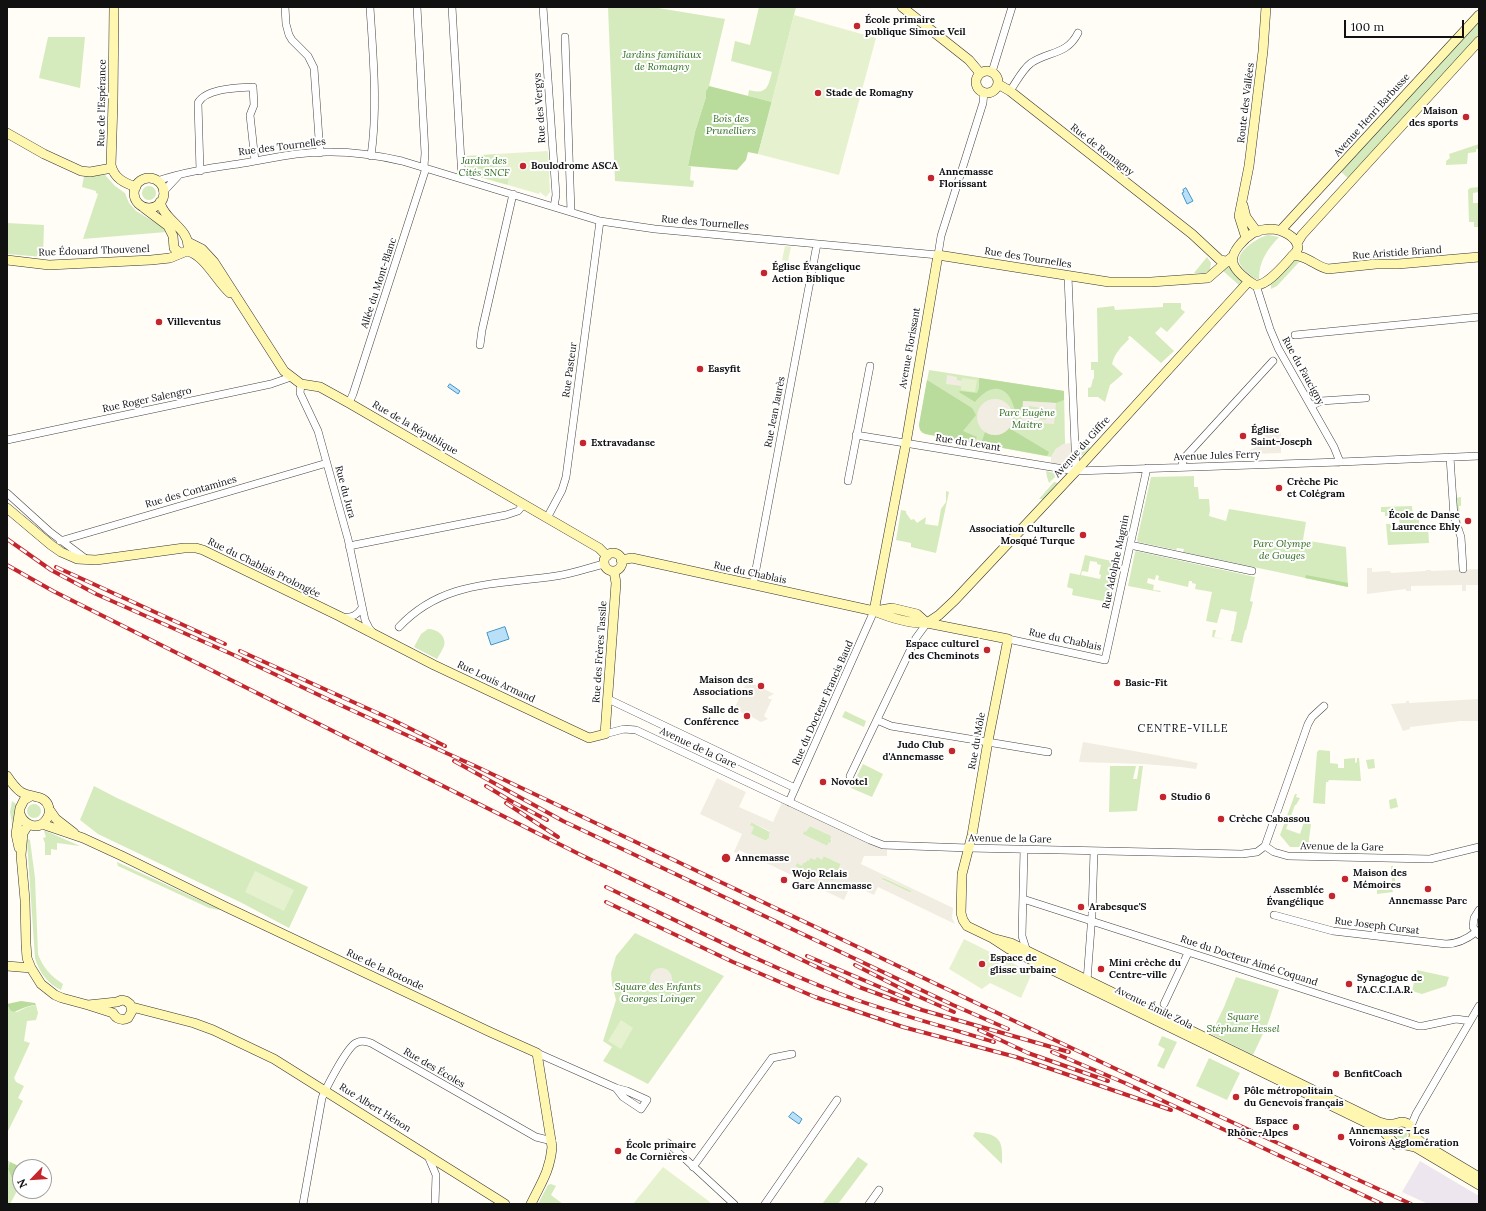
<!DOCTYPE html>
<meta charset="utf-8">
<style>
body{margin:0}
#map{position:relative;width:1486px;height:1211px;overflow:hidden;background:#fffdf5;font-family:Lora,serif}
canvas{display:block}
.frame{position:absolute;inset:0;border:8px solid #111;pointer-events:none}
.north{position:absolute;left:12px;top:1159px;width:40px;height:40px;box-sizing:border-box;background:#fff;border:1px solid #a0a0a0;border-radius:50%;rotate:245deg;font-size:11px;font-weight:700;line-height:16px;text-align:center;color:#111}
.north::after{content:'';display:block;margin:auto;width:14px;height:18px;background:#c4262e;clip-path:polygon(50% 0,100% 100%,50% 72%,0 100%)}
.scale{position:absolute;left:1344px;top:20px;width:120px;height:18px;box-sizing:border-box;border:2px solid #111;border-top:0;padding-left:5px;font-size:12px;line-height:14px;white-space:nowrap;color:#111;-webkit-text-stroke:3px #fff;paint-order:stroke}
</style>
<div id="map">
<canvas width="1486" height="1211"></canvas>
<div class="frame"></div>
<div class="north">N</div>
<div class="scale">100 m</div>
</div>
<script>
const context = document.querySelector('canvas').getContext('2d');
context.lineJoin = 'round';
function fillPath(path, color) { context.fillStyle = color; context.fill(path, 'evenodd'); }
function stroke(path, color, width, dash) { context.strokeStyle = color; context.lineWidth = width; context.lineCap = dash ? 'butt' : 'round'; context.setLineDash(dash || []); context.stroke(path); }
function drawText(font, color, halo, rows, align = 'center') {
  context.font = font + ' Lora,serif'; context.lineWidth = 4; context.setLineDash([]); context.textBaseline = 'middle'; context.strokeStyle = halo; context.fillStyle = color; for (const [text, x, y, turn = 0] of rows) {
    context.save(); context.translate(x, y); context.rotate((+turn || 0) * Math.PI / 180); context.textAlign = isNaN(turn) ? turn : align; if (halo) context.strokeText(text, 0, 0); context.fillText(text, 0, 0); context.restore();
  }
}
const industrial = new Path2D(`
 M1420,1161l59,35v8h-51l-26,-12z`);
const green = new Path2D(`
 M608,7h44l73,12 -16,67 -3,5v6l-11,35 -7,34 3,1 -1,13 4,1 -1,6 -78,-6z
 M759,7h37l-24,95 -24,-6 1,-6c18,5 19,-3 23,-18l-41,-11 4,-20 15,4z
 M1479,19v17l-130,143 -9,-8z
 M48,37h37l-5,51 -41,-10z
 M1479,144v5h-3v3l-8,1 -1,11 -21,1v-4l4,-3 -1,-4z
 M496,154l2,25h11l-1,6 -40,-11 -2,-18z
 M101,174l4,1 10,11 10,7 4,10 7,8 25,15 5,6 -83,7 15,-45 -2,-1v-2l-14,-4 2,-11z
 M142 193a7 7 0 1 1 14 0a7 7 0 1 1-14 0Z
 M1470,188l9,-1v5l-6,1v10h6v24h-5v-5h-5l-1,-32z
 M7,223l37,2 -1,32 -36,-3z
 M1268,235l11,2c-12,13 -20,24 -20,42h-3c-5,-3 -16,-11 -17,-18 -1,-11 20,-24 29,-26z
 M1207,257l4,6 -1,7 -5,3h-11z
 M1296,260l4,1 -23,25 -6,3v-5l21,-22z
 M1228,266l14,13 1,2 -3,5 -18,-16z
 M1163,303h18v6l4,3 -18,20 -6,-5 -6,6 19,18 -13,12 -31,-27 -2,1 1,2c-8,8 -14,14 -17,25l11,10 -13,11 -5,17 -7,-5h-10v-9l3,-1 2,-8 1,-1v-8h-3v-8h7l-1,-54 17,-2 1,4 48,-3z
 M929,370l135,21 1,53 -9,5 -5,8 -129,-24 -2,-3 -1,-5z
 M1076,443l7,1 7,4c-4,4 -6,9 -12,7z
 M1046,471l8,2 2,3 -7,7 -2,-6z
 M1194,476v11h4l1,12h10l1,11 -1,6 17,5 3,-12 77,13 -3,18 43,7 2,40 -165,-35 1,-3 -7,-1 -1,2 -38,-8 -1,-2 14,-63z
 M1054,482l4,1 -15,16h-4z
 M946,491l3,1 -13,61 -25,-6v-4l-15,-3 5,-30 5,1v2l5,7 3,-1 3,4 9,-6 -1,7 13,2 3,-17 5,-7z
 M1461,497v9h-2l1,13 3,10h-2l-4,-9 -1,-22z
 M1412,506l1,13 6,1v7h9l1,16 -41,2 -2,-21h4l1,2 9,-1 -2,-12 -10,1v2h-3v-4h-4v-5z
 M1136,551l119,26 -5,24 3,1 -7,28h-1l-3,13 -30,-6 1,-7h3l-2,7 17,4 1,-7h1l4,-22 -16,-3 -4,14 -11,-2 6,-29 -17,-3 1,-5 -4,-1v-2h-3l-1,6 -30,-7 1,-4 -3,-1 -1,5 -7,-2 -1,5 7,2 -1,5 8,1 -1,1 -32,-6 7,-34z
 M1085,555l35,8 -8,40 -40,-8 1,-6 -6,-2 3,-14 10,2zM1090,561l7,1v2l4,1 -2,9 2,1 -1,4 -19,-4 1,-4 6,1z
 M428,629c9,0 19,7 16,17 -2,5 -5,9 -7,13l-23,-12 7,-13z
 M845,711l21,10 -2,6 -22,-10z
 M1319,750l11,1v12l8,1v4h6v-9l11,-1v5l2,-1v-4h2l2,23 -32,-1 -1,2h-2l-1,22 -12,-1 4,-51z
 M1374,759l1,9 -7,1 -2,-9z
 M863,764l20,10 -11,23 -21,-9z
 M1110,766h26l-3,13h4l2,-13h4l-6,45 -28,1z
 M94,786l21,11 193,90 -19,41 -47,-25 -144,-69 -18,-14z
 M1295,794h2l-1,3 4,1 -4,7h-1l-9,24 14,5 4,-12 7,2 -3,23h-18l-10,-12z
 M1396,798l2,9 -8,2 -1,-9z
 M12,801l4,3 -3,25 -3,-17z
 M27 811a7 7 0 1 1 14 0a7 7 0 1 1-14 0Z
 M751,822l19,10 -1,6 -3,3 -15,-7 -1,-9z
 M810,826l22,10 -1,7 -4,3 -25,-12 2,-3z
 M44,831h2l34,15 -23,-3v7l-6,-1v6h-6v-12l-2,-5 3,-1z
 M28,839l2,1 5,38 3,76c5,14 13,22 25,30l-2,6c-13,-6 -22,-18 -26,-32l-8,-117z
 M824,856l17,8 -8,17 -19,-9 -2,3 -17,-9 2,-3h7l6,-5z
 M117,862l102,47v1l-10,-2 -91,-42z
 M1391,866h2l3,21 -4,1 1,4 -16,2v-7h7v-5l6,1 2,-1z
 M882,877l30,14 -1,2 -30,-14z
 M635,933l89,43 -76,108 -45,-23 9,-14 -9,-6 13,-41 -4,-16 -1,-11 3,-10 2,-7z
 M1417,970l32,7 -3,9 -24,8 -10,-3z
 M1236,977l43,13 -11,33 -15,32 -42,-21 13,-27z
 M7,1004l2,5 8,3 10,-5 9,-2 2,8 -2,7 -9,1 -3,20 6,2 -16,35 2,4 8,4 -6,12 5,3 -16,32z
 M1162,1036l15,6 -13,27 -7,-3 8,-17 -7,-4z
 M1209,1058l31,15 -13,27 -31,-14z
 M1396.5 1134a5.5 5.5 0 1 1 11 0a5.5 5.5 0 1 1-11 0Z
 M975,1132c26,2 28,9 27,32l-29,-28z
 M858,1157l10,7 -30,40h-16z
 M7,1160l3,2 -2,7 9,22 -7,13h-3z
 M551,1184l5,2 -5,9 12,9h-25l10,-19z`);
const forest = new Path2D(`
 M709,86l63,16 -14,52 -10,-2 -2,8 -9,10 -49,-4 7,-34 11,-35v-6z
 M979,378l85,13v9l-8,3 -33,-2 -1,12h-6c-2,-5 -4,-13 -7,-17 -11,-14 -25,-5 -34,6l-16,-10 1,-1 17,2 2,-5z
 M927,380l45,28 4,7 -13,16 14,6 -3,6 -49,-9 -5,-4 -1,-5z
 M1013,421l20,2v4l-10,2 -11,-5z
 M1009,428l40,24 -2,4 -66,-12 4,-12c9,5 17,4 24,-4z
 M1306,575l42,8v4l-43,-9z
 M21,1001l14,2 1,2c-4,0 -7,1 -10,2 -10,3 -14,10 -19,-3z
 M10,1162l11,5 -1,19 -3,5 -9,-22z`);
const pitch = new Path2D(`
 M794,15l82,23 -37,137 -81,-21z
 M548,151l2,41 -4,5 -6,-5 -1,2 -31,-9 1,-6h-11l-2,-25z
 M785,246l6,1 -3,14 -6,-1z
 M962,378l15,2 -2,12 -14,-2z
 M255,871l39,19 -10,21 -39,-19z
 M964,939l68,34 -11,25 -31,-15 -8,6 -33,-20z
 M621,1020l12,8 -12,21 -13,-8z
 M663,1167l47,35 -1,2h-76z`);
const plaza = new Path2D(`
 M947,375l10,2v3l5,1 -1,5 -15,-2z
 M977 417a18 18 0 1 1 36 0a18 18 0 1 1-36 0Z
 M1023,401l33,2 -2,21 -32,-2zM1029,406l19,3 -2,11 -19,-2z
 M1271,426h2l1,4h7v23l-53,2 -2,-2 9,-4 1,3 6,-2 2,3 14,-7 -1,-3 8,-4v-2l-2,-2 6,-3z
 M1071,443l1,17 -2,4 -3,1 -16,-2v-6l5,-8 7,-5z
 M1367,568h5v4l18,-1 1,2 35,-2v-1h5v1l48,-2v16h-13v6h-4v-6l-51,1v5h-5v-2l-39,5z
 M747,682l11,4 2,4 4,-1 10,5 -6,3 1,2h3l-8,17 4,3 -7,3 -11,-6 -1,-3 -4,1 -11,-5z
 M1479,699v22h-19l-50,6v2l-7,2 -12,-27 15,-1v-2h3v2z
 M1083,742l62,11 53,10 -2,6 -15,-2 -37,-3 -65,-2z
 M717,778l29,14 -7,15 34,15 10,-22 104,45v11h-23l-3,8 92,44 -1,10 3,6 -77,-37 -4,8 -23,-11 -7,16 -105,-50 -2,3 -3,-1 8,-18 -42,-20zM751,822l19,9 -1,7h-1l-2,3 -15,-7 3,-7 -4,-2zM810,826l21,10 -1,4 2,1 -1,2 -2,-1 -2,4 -24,-12 1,-3 2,1zM824,856l17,8 -8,17 -19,-9 -2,3 -17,-9 2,-3 5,3 1,-3h2l2,-3 2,1 1,-3 5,2 2,-3 5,3zM883,877l29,14v2l-30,-13z
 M650 979a11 11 0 1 1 22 0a11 11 0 1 1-22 0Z`);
const water = new Path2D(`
 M1186,188l7,13 -6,3 -5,-11 2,-1 -1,-2z
 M450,384l10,7 -2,3 -10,-7z
 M505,627l4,12 -18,6 -4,-12z
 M793,1112l9,7 -3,5 -10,-7z`);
const street = new Path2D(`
 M285,7l1,17 3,11 3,5 16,16 6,12 6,85
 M370,7c3,49 8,100 1,149
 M417,7l8,146 -1,14
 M452,7l10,172
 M543,7l13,188 -2,12
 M565,37l6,175
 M992,72l20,-65
 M1010,91c7,-10 12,-21 21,-28 18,-12 36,-8 47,-30
 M200,171l-2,-68c8,-15 40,-15 55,-16l1,18 -4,10 5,46
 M157,181c26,-9 54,-13 81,-17 31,-5 63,-13 94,-12 24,0 48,4 70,9l198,60 55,8 283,26 3,-19 42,-133 1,-11
 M163,192l15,-16
 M1068,276l8,195
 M1256,285l14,44 8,19 56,99 6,15
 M1295,335l184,-18
 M480,345l2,-15 31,-136
 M301,384l-1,9 18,38 16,58 14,50 17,81 4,8 4,5
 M349,403l4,-9 73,-226
 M1311,406l10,-5 45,-3
 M856,435l220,36 264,-9 139,-6
 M7,440l264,-56 20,-7
 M1450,457l4,60 7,20 2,32
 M1181,467l4,-10 88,-96
 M848,481l22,-115
 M7,493l43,39 36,27
 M547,518l15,-28 4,-13 34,-256
 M60,541l267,-78
 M1130,545l122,26
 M349,546l157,-31 12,-4 6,-7
 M753,585l64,-341
 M342,617c9,1 15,-1 20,-9
 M399,627c44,-47 98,-42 157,-51 16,-2 32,-8 48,-12
 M1008,639l97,21 42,-192
 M608,699l187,89
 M877,720l14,6 157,26
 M605,734l19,-5 12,1 234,110 13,5 86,3 273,6 15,-2 8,-6 43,-122 4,-7 12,-11
 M850,776l66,-138 11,-15
 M789,802l85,-191
 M1265,846l9,6 14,4 142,3 49,-12
 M1024,849l-2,87 5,16
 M1023,899l395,127h5l33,-7 14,2
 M1274,915l59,16 113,13c12,0 21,-5 30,-12
 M1479,935l-6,-8 1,-9 5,-8
 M1087,981l5,-67 2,-63
 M1164,1004l24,-51
 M537,1053l79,35 11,3 20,9 -6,9 -18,-12 -7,-9
 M1411,1126l5,-12 63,-108
 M668,1143l66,61
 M428,1156l8,19 -1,29
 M693,1167l79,-109 20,-4
 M303,1204l19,-106c4,-10 25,-51 34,-55 5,-3 10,-2 15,0l165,94 16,4
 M765,1204l72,-104
 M869,1204l10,-14`);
const secondary = new Path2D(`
 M114,7l-1,95 -2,63c3,13 13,18 25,22
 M902,7l67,53 11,13
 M976 82a11 11 0 1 1 22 0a11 11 0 1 1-22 0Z
 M998,84l12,7 182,143 28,26 11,2
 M7,133l37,21 37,17 9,1 22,-4
 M134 193a15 15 0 1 1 30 0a15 15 0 1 1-30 0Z
 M160,202c4,18 28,26 28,44
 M1243,205l3,12 11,15
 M144,208l24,18 5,10 1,12 6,5
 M1272,229c10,1 25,7 26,19l-2,4c-9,9 -28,35 -41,33 -7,-4 -20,-14 -22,-22 -3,-11 12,-25 20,-30 6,-3 12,-4 19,-4z
 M1281,230l198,-215
 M1246,238l-7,-22 10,-50 14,-115 3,-44
 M188,242l14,7 12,13 70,109 17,13 19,3 29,16 250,145 8,8
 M1297,243l5,-8 177,-194
 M1292,256c14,-2 24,11 36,13l48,-5h22l81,-7
 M7,260l42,5 102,-5 19,-2 17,-7c17,3 30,31 43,42
 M7,508l44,37 10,7 16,7 19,1 88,-12h12l7,2 136,66 95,49 155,73 16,-4 11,-151 -2,-12
 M604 562a9 9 0 1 1 18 0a9 9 0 1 1-18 0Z
 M621,560l11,-2 242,53c17,7 35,13 53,12l81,16 -20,102 -16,94 -10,39 -1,39 2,7 4,6 25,12 17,11 362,176 13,7 12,13h10l7,-5c3,-8 -2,-18 -12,-18 -3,1 -6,2 -9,2 -5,1 -9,-1 -13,-2l-368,-179 -19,-5
 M874,611l32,-168 32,-188 171,27h42l57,-4 24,-21
 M875,611l17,-3 25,6 10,9
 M927,623l12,-8 16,-15 121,-129 173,-190
 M7,776c4,6 8,12 14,16 10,6 25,2 28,16 1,4 0,8 -3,12 -8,11 -22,5 -26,-6
 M49,809l7,10 18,14
 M42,824l41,14 39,18 104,51 264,125 47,21 15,94c-2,24 -11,36 -21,57
 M28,825l-5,8 -2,22 4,45 1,44 1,14 4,10 10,16 14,11 7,3 26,7 25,8c3,6 9,8 15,5l4,-7 -2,-7 -4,-3 -4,-1 -5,2 -29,3
 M19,848l-3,-14 4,-26 4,-8 7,-4
 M7,966l24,2
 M132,1007l62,16 19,7 61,29 231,145
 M1414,1136l8,7 57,34
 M1406,1145l9,2 64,38`);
const rail = new Path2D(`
 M7,539l44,31 45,24 140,62 102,48 137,62 641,303 295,135
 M7,565l46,26 528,264 278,132 63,23 147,42
 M56,567l169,77
 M240,651l153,69 52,26
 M454,761l109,60 390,184 55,24
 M486,786l25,15 36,19
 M506,803l52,34
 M606,887c78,37 156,77 237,108 50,19 101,31 151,47
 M606,902l127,60 82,35 88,30 113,30 155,53
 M807,956l101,43
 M855,965l51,26 48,21
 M979,1030l49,23 80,28
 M1052,1052l73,31 257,121`);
const markers = [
 [857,26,4,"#c4262e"],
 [818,93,4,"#c4262e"],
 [1466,117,4,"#c4262e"],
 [523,166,4,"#c4262e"],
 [931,178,4,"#c4262e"],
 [764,273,4,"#c4262e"],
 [159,322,4,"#c4262e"],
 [700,369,4,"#c4262e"],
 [1243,436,4,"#c4262e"],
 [583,443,4,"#c4262e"],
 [1279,488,4,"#c4262e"],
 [1468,521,4,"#c4262e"],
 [1083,535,4,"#c4262e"],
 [987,650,4,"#c4262e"],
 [1117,683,4,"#c4262e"],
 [761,686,4,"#c4262e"],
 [747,716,4,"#c4262e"],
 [952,751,4,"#c4262e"],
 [823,782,4,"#c4262e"],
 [1163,797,4,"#c4262e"],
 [1221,819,4,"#c4262e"],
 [726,858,5,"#c4262e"],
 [1345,879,4,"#c4262e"],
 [784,880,4,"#c4262e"],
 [1428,889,4,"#c4262e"],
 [1332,896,4,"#c4262e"],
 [1081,907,4,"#c4262e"],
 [982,964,4,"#c4262e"],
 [1101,969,4,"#c4262e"],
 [1349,984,4,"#c4262e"],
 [1336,1074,4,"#c4262e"],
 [1236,1097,4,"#c4262e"],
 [1296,1127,4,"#c4262e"],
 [1341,1137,4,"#c4262e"],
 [618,1151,4,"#c4262e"]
];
const poiNames = [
 ["École primaire",865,20],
 ["publique Simone Veil",865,32],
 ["Stade de Romagny",826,93],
 ["Maison",1458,111,"right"],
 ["des sports",1458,123,"right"],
 ["Boulodrome ASCA",531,166],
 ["Annemasse",939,172],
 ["Florissant",939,184],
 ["Église Évangelique",772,267],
 ["Action Biblique",772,279],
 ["Villeventus",167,322],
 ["Easyfit",708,369],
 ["Église",1251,430],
 ["Saint-Joseph",1251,442],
 ["Extravadanse",591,443],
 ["Crèche Pic",1287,482],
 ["et Colégram",1287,494],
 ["École de Danse",1460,515,"right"],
 ["Laurence Ehly",1460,527,"right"],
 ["Association Culturelle",1075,529,"right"],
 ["Mosqué Turque",1075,541,"right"],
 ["Espace culturel",979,644,"right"],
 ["des Cheminots",979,656,"right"],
 ["Maison des",753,680,"right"],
 ["Associations",753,692,"right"],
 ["Basic-Fit",1125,683],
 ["Salle de",739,710,"right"],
 ["Conférence",739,722,"right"],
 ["Judo Club",944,745,"right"],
 ["d'Annemasse",944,757,"right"],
 ["Novotel",831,782],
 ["Studio 6",1171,797],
 ["Crèche Cabassou",1229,819],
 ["Annemasse",735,858],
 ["Maison des",1353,873],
 ["Mémoires",1353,885],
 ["Wojo Relais",792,874],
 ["Gare Annemasse",792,886],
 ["Assemblée",1324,890,"right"],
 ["Évangélique",1324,902,"right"],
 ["Annemasse Parc",1428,901,"center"],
 ["Arabesque'S",1089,907],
 ["Espace de",990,958],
 ["glisse urbaine",990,970],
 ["Mini crèche du",1109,963],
 ["Centre-ville",1109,975],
 ["Synagogue de",1357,978],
 ["l'A.C.C.I.A.R.",1357,990],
 ["BenfitCoach",1344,1074],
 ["Pôle métropolitain",1244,1091],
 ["du Genevois français",1244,1103],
 ["Espace",1288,1121,"right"],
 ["Rhône-Alpes",1288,1133,"right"],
 ["Annemasse - Les",1349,1131],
 ["Voirons Agglomération",1349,1143],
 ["École primaire",626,1145],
 ["de Cornières",626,1157]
];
const parkNames = [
 ["Jardins familiaux",662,55],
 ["de Romagny",662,67],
 ["Bois des",731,119],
 ["Prunelliers",731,131],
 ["Jardin des",484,161],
 ["Cités SNCF",484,173],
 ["Parc Eugène",1027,413],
 ["Maitre",1027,425],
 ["Parc Olympe",1282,544],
 ["de Gouges",1282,556],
 ["Square des Enfants",658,987],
 ["Georges Loinger",658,999],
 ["Square",1243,1017],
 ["Stéphane Hessel",1243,1029]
];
const streetNames = [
 ["Rue de l'Espérance",102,103,-89],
 ["Route des Vallées",1246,103,-83],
 ["Rue des Vergys",540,108,-94],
 ["Avenue Henri Barbusse",1372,115,-48],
 ["Rue des Tournelles",282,147,-7],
 ["Rue de Romagny",1102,150,38],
 ["Rue des Tournelles",705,223,5],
 ["Rue Édouard Thouvenel",94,251,-2],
 ["Rue Aristide Briand",1397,253,-4],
 ["Rue des Tournelles",1028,258,9],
 ["Allée du Mont-Blanc",379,283,-72],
 ["Avenue Florissant",910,348,-80],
 ["Rue Pasteur",570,370,-82],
 ["Rue du Faucigny",1303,371,61],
 ["Rue Roger Salengro",147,400,-12],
 ["Rue Jean Jaurès",775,412,-79],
 ["Rue de la République",415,428,30],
 ["Rue du Levant",968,443,9],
 ["Avenue du Giffre",1082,447,-48],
 ["Avenue Jules Ferry",1217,456,-2],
 ["Rue des Contamines",191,492,-16],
 ["Rue du Jura",345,492,75],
 ["Rue Adolphe Magnin",1116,562,-78],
 ["Rue du Chablais Prolongée",264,568,26],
 ["Rue du Chablais",750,573,12],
 ["Rue du Chablais",1065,640,12],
 ["Rue des Frères Tassile",600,652,-86],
 ["Rue Louis Armand",496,682,25],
 ["Rue du Docteur Francis Baud",823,703,-66],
 ["Rue du Môle",977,741,-80],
 ["Avenue de la Gare",698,748,25],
 ["Avenue de la Gare",1010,839,1],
 ["Avenue de la Gare",1342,847,1],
 ["Rue Joseph Cursat",1377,926,7],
 ["Rue du Docteur Aimé Coquand",1249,961,18],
 ["Rue de la Rotonde",385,970,25],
 ["Avenue Émile Zola",1154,1008,26],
 ["Rue des Écoles",434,1068,30],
 ["Rue Albert Hénon",375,1108,32]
];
const neighbourhoodNames = [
 ["CENTRE-VILLE",1183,729]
];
fillPath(industrial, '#eee6ef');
fillPath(green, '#d5ebbd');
fillPath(forest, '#b9dc9c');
fillPath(pitch, '#e6f2cf');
fillPath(plaza, '#f1ede2');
fillPath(water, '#b9e0f7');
stroke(water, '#3f96cf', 1);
stroke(street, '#444', 8);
stroke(secondary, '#333', 10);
stroke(street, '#fff', 7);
stroke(secondary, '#fff6b0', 9);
stroke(rail, '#c4262e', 4);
stroke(rail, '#fff', 2.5, [8]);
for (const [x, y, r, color] of markers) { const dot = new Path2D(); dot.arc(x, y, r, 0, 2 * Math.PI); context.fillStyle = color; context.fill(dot); stroke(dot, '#fff', 1.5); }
drawText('bold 10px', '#111', '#fff', poiNames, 'left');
drawText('italic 10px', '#2f6b1f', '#fff', parkNames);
drawText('10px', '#111', '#fff', streetNames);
context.letterSpacing = '1px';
drawText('11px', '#111', '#fff', neighbourhoodNames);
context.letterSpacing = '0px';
</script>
